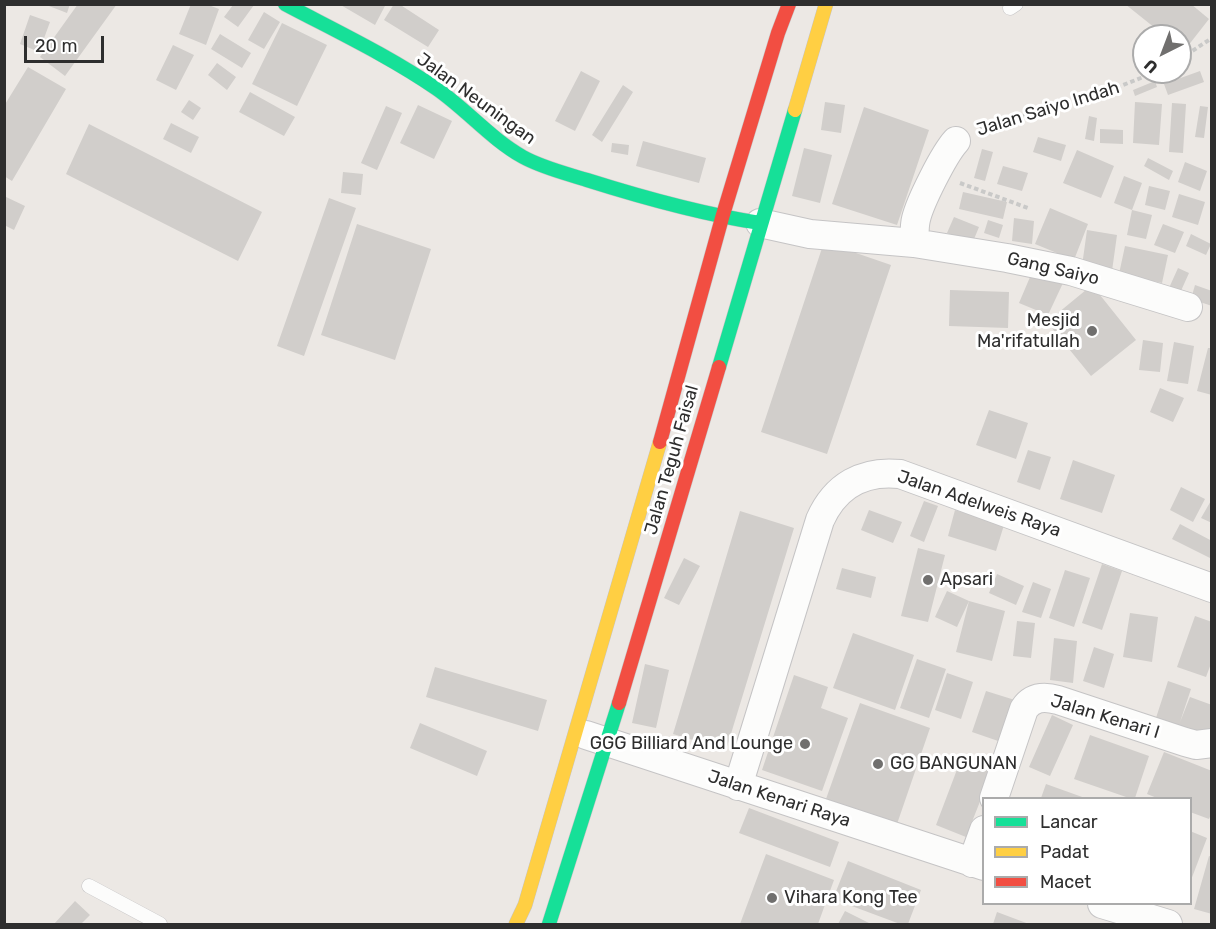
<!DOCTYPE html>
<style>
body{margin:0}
#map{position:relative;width:1216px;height:929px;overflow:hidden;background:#ece8e4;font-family:Rubik,sans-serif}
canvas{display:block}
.frame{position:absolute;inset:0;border:6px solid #2e2e2e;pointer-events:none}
.legend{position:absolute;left:982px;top:797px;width:210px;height:108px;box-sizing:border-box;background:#fff;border:2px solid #ababab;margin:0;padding:8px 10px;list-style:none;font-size:18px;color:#2e2e2e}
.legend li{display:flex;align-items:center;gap:12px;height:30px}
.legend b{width:30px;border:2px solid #ababab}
.north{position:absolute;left:1132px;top:24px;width:60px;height:60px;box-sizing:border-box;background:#fff;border:2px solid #ababab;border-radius:50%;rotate:222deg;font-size:16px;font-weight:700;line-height:24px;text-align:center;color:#2e2e2e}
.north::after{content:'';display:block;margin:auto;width:21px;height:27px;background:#706f6e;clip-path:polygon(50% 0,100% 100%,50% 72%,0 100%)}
.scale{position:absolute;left:24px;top:36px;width:80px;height:27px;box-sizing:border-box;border:3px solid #2e2e2e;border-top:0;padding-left:8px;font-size:18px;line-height:21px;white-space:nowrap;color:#2e2e2e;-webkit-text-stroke:4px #fff;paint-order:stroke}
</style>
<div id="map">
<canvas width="1216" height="929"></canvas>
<div class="frame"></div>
<ul class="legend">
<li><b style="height:8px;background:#16e098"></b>Lancar</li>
<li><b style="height:8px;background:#ffcf43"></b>Padat</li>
<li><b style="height:8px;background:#f24e42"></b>Macet</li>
</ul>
<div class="north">U</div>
<div class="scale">20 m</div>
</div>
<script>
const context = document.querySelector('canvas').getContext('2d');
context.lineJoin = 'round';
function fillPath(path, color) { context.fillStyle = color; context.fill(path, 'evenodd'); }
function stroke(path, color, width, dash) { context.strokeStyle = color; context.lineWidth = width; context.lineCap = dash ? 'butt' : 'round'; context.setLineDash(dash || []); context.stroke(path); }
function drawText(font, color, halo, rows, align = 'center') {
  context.font = font + ' Rubik,sans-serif'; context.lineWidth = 6; context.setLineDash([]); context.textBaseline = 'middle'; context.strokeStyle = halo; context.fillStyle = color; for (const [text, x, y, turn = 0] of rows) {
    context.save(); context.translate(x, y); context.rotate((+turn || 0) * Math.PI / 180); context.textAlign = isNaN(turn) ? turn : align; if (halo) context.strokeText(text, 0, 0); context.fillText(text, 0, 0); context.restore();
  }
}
const building = new Path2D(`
 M49,4h21l-3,9 -18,-7z
 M78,4h39l-52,72 -25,-19z
 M191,4h15l13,5 -13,36 -27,-11z
 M339,4h47l-11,21z
 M394,4h5l40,26 -11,17 -44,-27z
 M1125,4h66l18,15 -25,32 -4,-3v-12h-15z
 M233,5h21l-16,22 -14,-10z
 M264,12l16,10 -16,27 -16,-9z
 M30,15l20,7 -11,30 -19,-8z
 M282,23l45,22 -30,61 -45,-22z
 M220,34l31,19 -9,15 -31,-19z
 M173,45l21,10 -18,35 -20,-10z
 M217,63l19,14 -9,13 -19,-15z
 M28,67l38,22 -54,92 -8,-5v-70z
 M581,71l19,10 -25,50 -20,-10z
 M1200,71l4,11 -36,13 -4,-11z
 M1155,81l2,6 -22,9 -2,-6z
 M623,85l10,7 -31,50 -10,-7z
 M250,92l45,25 -11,19 -45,-24z
 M189,100l12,8 -8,12 -12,-8z
 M825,102l20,3 -4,28 -20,-3z
 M1135,102l27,2 -3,41 -26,-2z
 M1172,103l14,1 -3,49 -14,-1z
 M418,105l34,16 -18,38 -34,-16z
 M386,106l16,7 -25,57 -16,-7z
 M1200,106l8,1 -4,31 -9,-1z
 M864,107l65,23 -32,95 -65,-21z
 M1089,116l8,2 -3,23 -9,-2z
 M171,123l28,14 -8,16 -28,-14z
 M89,124l173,88 -24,49 -172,-87z
 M1100,129l23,1v14l-23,-1z
 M1038,137l28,8 -5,16 -28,-9z
 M643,141l63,17 -7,25 -63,-17z
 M612,143l17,2 -1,10 -17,-3z
 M804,148l28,7 -12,48 -28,-7z
 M982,149l11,3 -8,29 -11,-3z
 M1077,150l37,16 -13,32 -38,-15z
 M1148,158l25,13 -4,9 -25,-14z
 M1185,162l22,9 -7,20 -22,-9z
 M1003,166l25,7 -6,18 -25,-7z
 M343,172l20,2 -2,21 -20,-2z
 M1124,176l18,7 -10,27 -18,-7z
 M1149,186l21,5 -5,19 -20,-5z
 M963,192l44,10 -4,17 -44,-10z
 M1179,194l26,8 -7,23 -26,-8z
 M4,196l21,10 -11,24 -10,-5z
 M329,198l27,10 -52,148 -27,-10z
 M1050,208l38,16 -14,36 -39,-16z
 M1132,210l20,5 -6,24 -19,-4z
 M954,217l25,10 -7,17 -25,-11z
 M1014,218l20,3 -2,23 -20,-3z
 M988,220l15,5 -4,13 -15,-5z
 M357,224l74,25 -36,111 -74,-25z
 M1163,224l21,8 -9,21 -21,-8z
 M1087,230l30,5 -5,36 -30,-5z
 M1191,234l20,10 -5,11 -20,-9z
 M824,242l67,23 -64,189 -66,-22z
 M1125,246l43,9 -6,28 -43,-9z
 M1178,268l11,5 -9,20 -11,-5z
 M1033,270l30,13 -15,32 -29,-12z
 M1092,285l44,55 -45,36 -44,-54z
 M1195,285l17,6v15l-21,-7z
 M950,290l59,2 -1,36 -59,-2z
 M1143,340l20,3 -3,29 -21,-2z
 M1174,342l20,4 -6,38 -21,-3z
 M1208,348h4v47l-15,-4z
 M1160,388l24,10 -11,24 -23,-10z
 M989,410l39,13 -12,36 -40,-14z
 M1028,450l23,7 -11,33 -23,-8z
 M1073,460l42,15 -13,38 -42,-14z
 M1181,487l24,12 -12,23 -23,-12z
 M1212,499v24l-11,-5z
 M924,501l14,5 -14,36 -14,-6z
 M869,510l33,12 -9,21 -32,-13z
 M955,510l49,15 -8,26 -48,-15z
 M740,511l54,17 -68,222 -53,-16z
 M1180,524l32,17v18l-40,-20z
 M918,548l27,7 -17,67 -27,-6z
 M684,558l16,8 -21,39 -15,-7z
 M1102,564l20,7 -20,59 -20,-7z
 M842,568l34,9 -5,21 -35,-9z
 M1065,570l25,8 -16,49 -25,-9z
 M997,574l27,12 -8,19 -27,-12z
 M1033,582l18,7 -10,29 -19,-6z
 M947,591l22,10 -12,26 -22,-10z
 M969,601l36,10 -13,50 -36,-9z
 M1130,613l28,4 -6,45 -29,-5z
 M1195,616l17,6v39l-6,16 -29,-10z
 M1017,621l18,2 -4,35 -18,-2z
 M853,633l61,22 -19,55 -62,-22z
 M1054,638l23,3 -4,42 -23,-3z
 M1094,647l20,7 -10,34 -21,-7z
 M917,659l29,10 -17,49 -29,-10z
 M645,664l24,6 -13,58 -24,-5z
 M435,667l112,33 -9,31 -112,-34z
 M947,673l26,9 -12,37 -26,-9z
 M794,675l34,12 -7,21 27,10 -26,73 -60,-21z
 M1168,681l23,8 -11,33 10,-25 22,8v17l-5,15 -53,-13z
 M986,691l32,10 -14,42 -32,-11z
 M860,703l70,25 -33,96 -71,-25z
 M1052,715l21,10 -23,51 -21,-9z
 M420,723l67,28 -10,25 -67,-28z
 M1090,735l59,21 -14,42h-6l-55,-19z
 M1164,752l48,19v41l-3,7 -19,-7v-14h-33l-10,-4z
 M961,759l31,12 -26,66 -30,-12z
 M1046,784l39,14h-44z
 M749,808l90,34 -9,25 -91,-34z
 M1190,831l17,7 -16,42h-1z
 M766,854l68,26 -16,44h-78z
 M1209,856l3,1v57l-18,-5z
 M848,861l73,29 -13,34h-8l-67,-25z
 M75,901l15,14 -9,9h-27z
 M845,911l26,13h-33z
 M997,912l32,12h-36z`);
const path = new Path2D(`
 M1180,59l32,-21
 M980,129l133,-40 43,-17
 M960,183l68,25`);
const lane = new Path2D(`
 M1010,8l6,-4
 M89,886l71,38`);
const street = new Path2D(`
 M760,223l50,11 104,9 93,15 64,13 117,36
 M914,243c1,-8 0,-16 2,-24 4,-17 28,-65 40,-78
 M586,735l398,131
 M738,786l82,-266c15,-34 43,-50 80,-46l312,114
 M994,798l30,-89c8,-12 20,-13 34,-9l127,42 11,3 16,-2
 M972,863l12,-33
 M1102,904l66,20`);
const fast = new Path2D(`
 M285,4c51,27 104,52 152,85 30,21 54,50 86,68 20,11 42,16 64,23 57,18 114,34 173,43
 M719,367l76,-257
 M549,924l70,-221`);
const slow = new Path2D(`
 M795,110l31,-106
 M516,924l9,-19 135,-463`);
const jam = new Path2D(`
 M660,442l62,-224 56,-185 11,-29
 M619,703l100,-336`);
const markers = [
 [1092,331,6,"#706f6e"],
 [928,580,6,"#706f6e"],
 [805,744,6,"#706f6e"],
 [878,764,6,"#706f6e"],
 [772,898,6,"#706f6e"]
];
const streetNames = [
 ["Jalan Neuningan",476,99,36],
 ["Jalan Saiyo Indah",1048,109,-17],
 ["Gang Saiyo",1053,269,13],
 ["Jalan Teguh Faisal",672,460,-74],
 ["Jalan Adelweis Raya",979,504,19],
 ["Jalan Kenari I",1105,717,17],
 ["Jalan Kenari Raya",779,799,18]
];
const poiNames = [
 ["Mesjid",1080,321,"right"],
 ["Ma'rifatullah",1080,342,"right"],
 ["Apsari",940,580],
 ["GGG Billiard And Lounge",793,744,"right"],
 ["GG BANGUNAN",890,764],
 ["Vihara Kong Tee",784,898]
];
fillPath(building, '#d1cecb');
stroke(lane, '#c5c4c5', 15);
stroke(street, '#c5c4c5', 30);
stroke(fast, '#c5c4c5', 15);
stroke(slow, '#c5c4c5', 15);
stroke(jam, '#c5c4c5', 15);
stroke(path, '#c9c9c8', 4, [4.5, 3]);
stroke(lane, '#fcfcfb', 14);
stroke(street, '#fcfcfb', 28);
stroke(fast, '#16e098', 14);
stroke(slow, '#ffcf43', 14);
stroke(jam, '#f24e42', 14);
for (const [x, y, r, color] of markers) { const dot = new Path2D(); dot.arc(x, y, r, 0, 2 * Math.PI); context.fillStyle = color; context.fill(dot); stroke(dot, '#fff', 2); }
drawText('18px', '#2e2e2e', '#fff', streetNames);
drawText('18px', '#2e2e2e', '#fff', poiNames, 'left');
</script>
